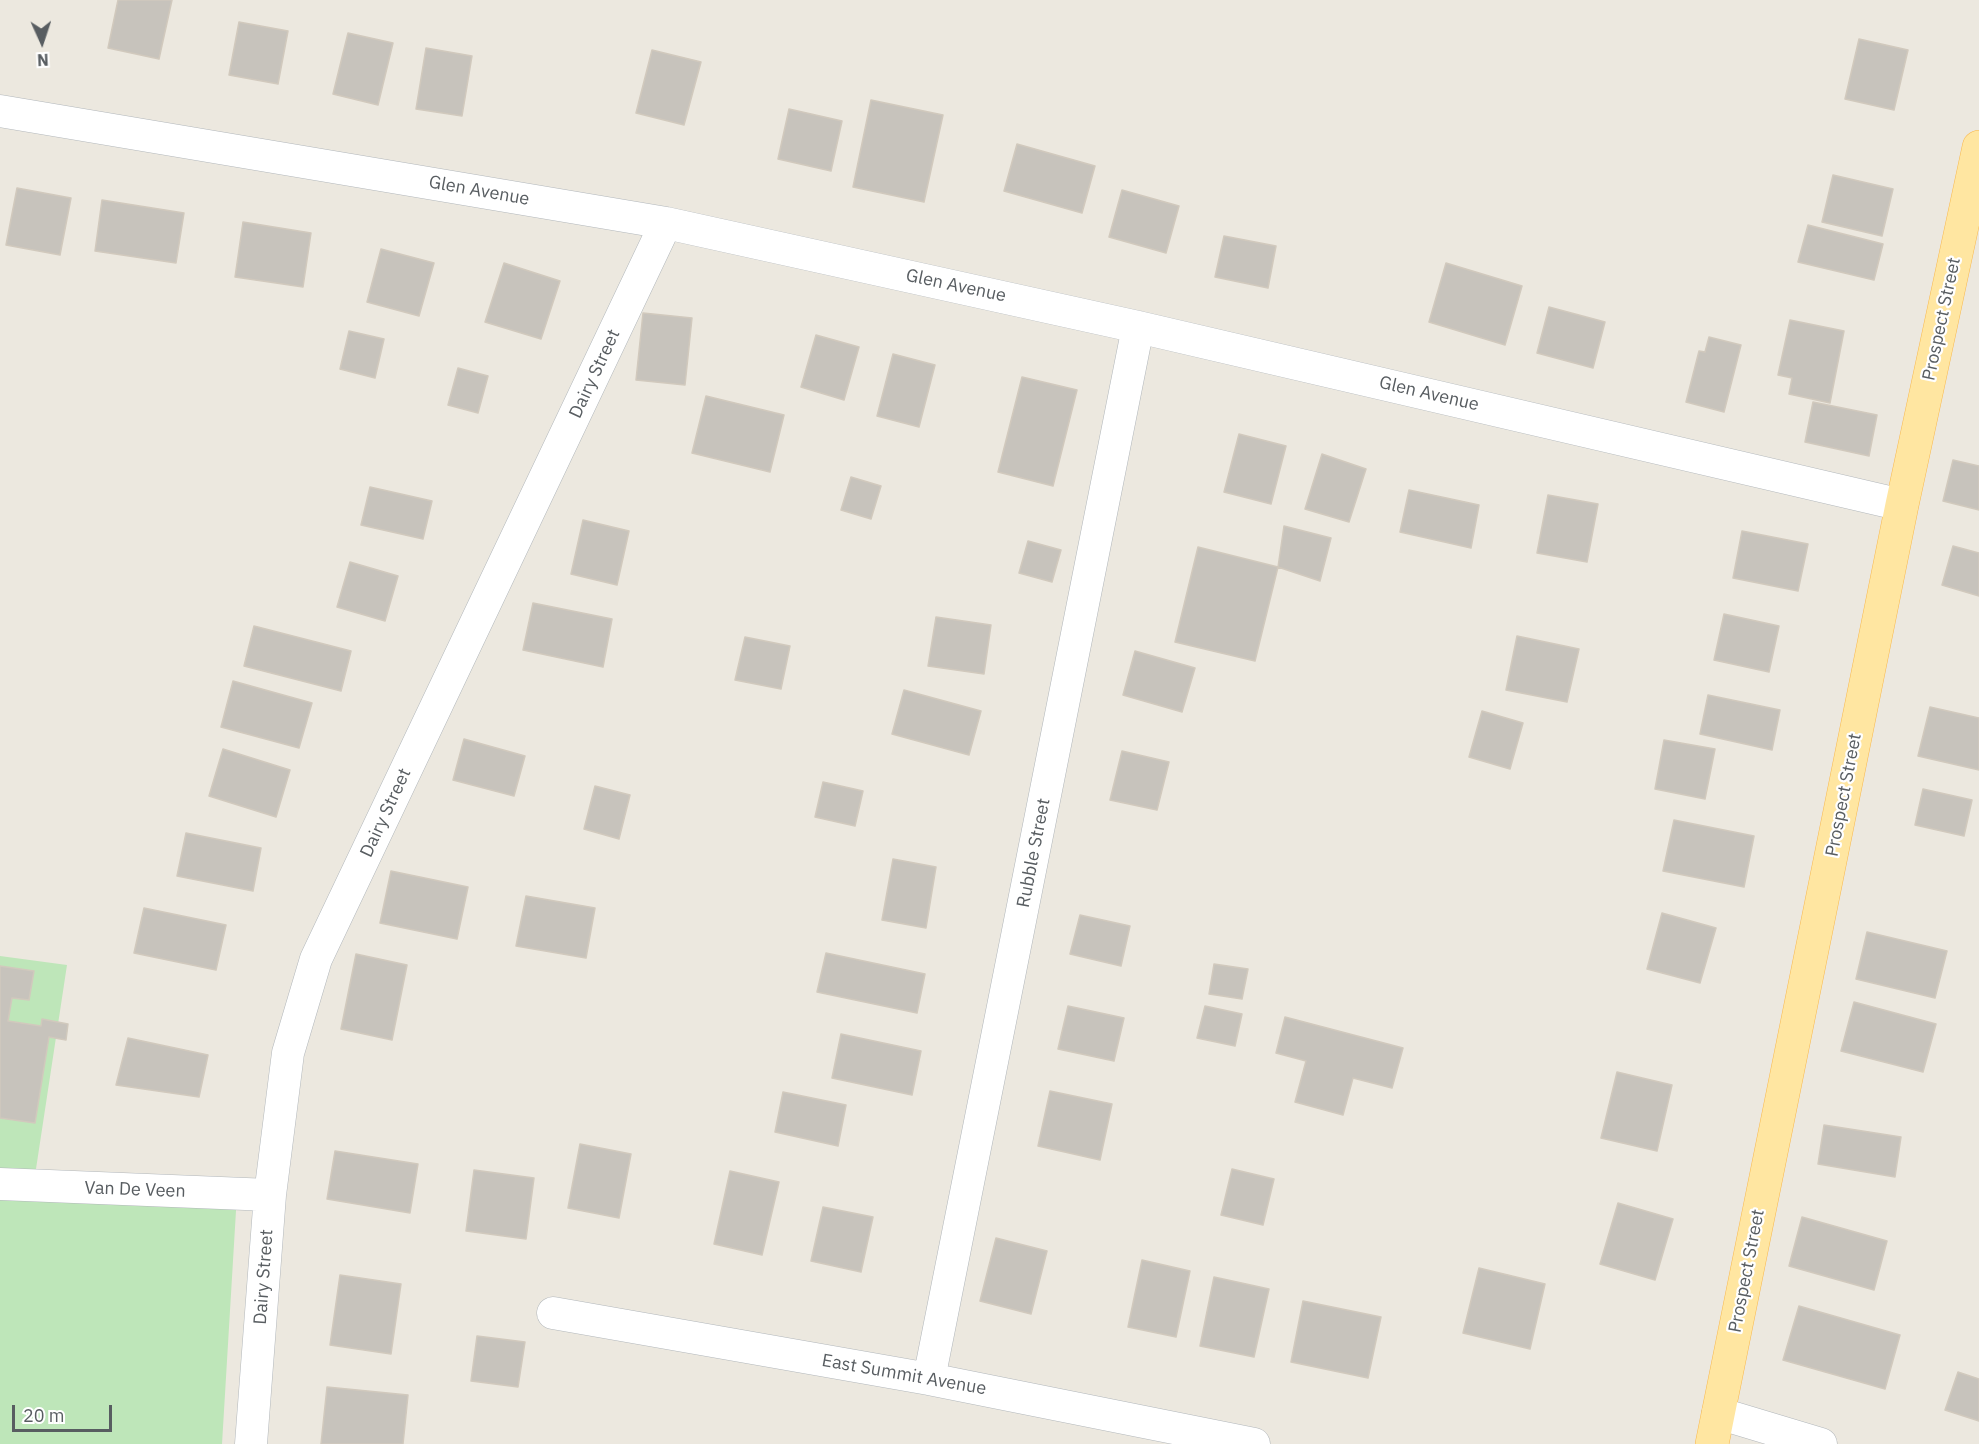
<!DOCTYPE html>
<style>
body{margin:0}
#map{position:relative;width:1979px;height:1444px;overflow:hidden;background:#ece8df;font-family:"IBM Plex Sans",sans-serif}
canvas{display:block}
.north{position:absolute;left:12px;top:12px;width:60px;height:60px;-webkit-text-stroke:4px #fff;paint-order:stroke;rotate:177deg;font-size:16px;font-weight:700;line-height:24px;text-align:center;color:#585d61}
.north::after{content:'';display:block;margin:auto;width:21px;height:27px;background:#585d61;clip-path:polygon(50% 0,100% 100%,50% 72%,0 100%)}
.scale{position:absolute;left:12px;top:1405px;width:100px;height:27px;box-sizing:border-box;border:3px solid #585d61;border-top:0;padding-left:8px;font-size:18px;line-height:21px;white-space:nowrap;color:#585d61;-webkit-text-stroke:4px #fff;paint-order:stroke}
</style>
<div id="map">
<canvas width="1979" height="1444"></canvas>
<div class="north">N</div>
<div class="scale">20 m</div>
</div>
<script>
const context = document.querySelector('canvas').getContext('2d');
context.lineJoin = 'round';
function fillPath(path, color) { context.fillStyle = color; context.fill(path, 'evenodd'); }
function stroke(path, color, width, dash) { context.strokeStyle = color; context.lineWidth = width; context.lineCap = dash ? 'butt' : 'round'; context.setLineDash(dash || []); context.stroke(path); }
function drawText(font, color, halo, rows, align = 'center') {
  context.font = font + ' "IBM Plex Sans",sans-serif'; context.lineWidth = 4.5; context.setLineDash([]); context.textBaseline = 'middle'; context.strokeStyle = halo; context.fillStyle = color; for (const [text, x, y, turn = 0] of rows) {
    context.save(); context.translate(x, y); context.rotate((+turn || 0) * Math.PI / 180); context.textAlign = isNaN(turn) ? turn : align; if (halo) context.strokeText(text, 0, 0); context.fillText(text, 0, 0); context.restore();
  }
}
const green = new Path2D(`
 M0,956l67,9 -33,217 203,12 -15,250h-222z`);
const building = new Path2D(`
 M118,0h54l-13,59 -51,-11z
 M239,22l49,9 -10,53 -49,-9z
 M348,33l45,10 -15,62 -45,-11z
 M1859,39l49,11 -14,60 -49,-11z
 M426,48l46,8 -10,60 -46,-7z
 M652,50l49,12 -17,63 -48,-12z
 M871,100l72,15 -19,87 -71,-15z
 M789,109l53,12 -11,50 -53,-12z
 M1017,144l78,22 -13,47 -78,-22z
 M1833,175l60,14 -11,47 -60,-14z
 M17,188l54,10 -11,57 -54,-10z
 M1122,190l57,16 -13,47 -57,-16z
 M102,200l82,13 -8,50 -81,-12z
 M243,222l68,11 -8,54 -68,-10z
 M1808,225l75,19 -9,36 -76,-18z
 M1224,236l52,10 -8,42 -53,-11z
 M381,249l53,14 -15,53 -52,-14z
 M504,263l56,18 -19,58 -56,-17z
 M1446,263l76,23 -17,59 -76,-23z
 M1549,307l56,15 -12,46 -56,-15z
 M643,313l49,5 -7,67 -49,-5z
 M1790,320l54,11 -14,72 -41,-9 3,-16 -14,-3z
 M349,331l35,8 -9,39 -35,-9z
 M816,335l43,12 -15,53 -43,-13z
 M1709,337l32,8 -17,67 -38,-10 13,-51 6,1z
 M893,354l42,11 -16,62 -42,-11z
 M458,368l30,8 -10,37 -30,-8z
 M1022,377l55,13 -24,96 -55,-14z
 M706,396l78,19 -14,57 -78,-19z
 M1813,402l64,13 -8,41 -64,-14z
 M1239,434l47,12 -15,58 -47,-12z
 M1322,454l44,15 -17,53 -44,-13z
 M1953,460l26,6v44l-36,-9z
 M851,477l30,9 -10,33 -30,-9z
 M370,487l62,14 -9,38 -62,-14z
 M1409,490l70,15 -8,43 -71,-16z
 M1548,495l50,9 -11,58 -50,-9z
 M583,520l46,11 -12,54 -46,-11z
 M1284,526l47,12 -11,43 -42,-14z
 M1742,531l66,13 -10,47 -65,-13z
 M1028,541l33,9 -9,32 -33,-9z
 M1953,546l26,7v43l-37,-11z
 M1198,547l80,20 -23,94 -80,-19z
 M350,562l48,14 -13,45 -48,-14z
 M533,603l79,16 -9,48 -80,-17z
 M1724,614l55,12 -10,46 -55,-12z
 M936,617l55,8 -7,49 -56,-8z
 M254,626l97,25 -10,40 -97,-25z
 M1517,636l62,13 -12,53 -61,-12z
 M745,637l45,9 -9,43 -46,-9z
 M1135,651l60,17 -13,44 -59,-17z
 M233,681l79,22 -13,45 -78,-21z
 M904,690l77,21 -12,44 -77,-21z
 M1708,695l72,15 -8,40 -72,-16z
 M1930,707l49,11v52l-61,-14z
 M1482,711l41,12 -13,46 -41,-12z
 M464,739l61,17 -11,40 -61,-16z
 M1664,740l51,9 -10,50 -50,-10z
 M223,749l67,21 -14,47 -67,-21z
 M1122,751l47,11 -12,48 -47,-10z
 M823,782l40,9 -8,35 -40,-9z
 M595,786l35,9 -11,44 -35,-10z
 M1923,789l49,11 -8,36 -49,-11z
 M1674,820l80,16 -10,51 -81,-16z
 M186,833l75,15 -8,43 -76,-15z
 M893,859l43,8 -10,61 -44,-8z
 M391,871l77,16 -11,52 -77,-16z
 M526,896l69,12 -9,50 -70,-12z
 M144,908l82,17 -10,45 -82,-17z
 M1662,913l54,15 -16,55 -53,-14z
 M1080,915l50,11 -9,40 -51,-12z
 M1867,932l80,19 -12,47 -79,-19z
 M826,953l99,21 -8,39 -100,-21z
 M356,954l51,11 -15,75 -51,-11z
 M1214,964l34,5 -6,30 -33,-5z
 M0,966l34,5 -5,29 -17,-2 -4,23 33,5 1,-7 26,5 -2,16 -17,-3 -14,86 -35,-5z
 M1854,1002l82,22 -13,48 -82,-21z
 M1068,1006l56,12 -10,43 -56,-12z
 M1205,1006l37,8 -7,32 -38,-8z
 M1285,1017l118,31 -11,40 -39,-10 -10,37 -48,-13 11,-41 -30,-8z
 M841,1034l80,17 -9,44 -80,-17z
 M128,1038l80,17 -9,42 -83,-12z
 M1617,1072l55,13 -15,66 -56,-13z
 M1050,1091l62,13 -12,56 -62,-14z
 M783,1092l63,13 -8,41 -63,-14z
 M1824,1125l77,12 -6,40 -77,-13z
 M580,1144l51,10 -12,64 -51,-10z
 M335,1151l83,13 -8,49 -83,-14z
 M1232,1169l42,10 -11,46 -42,-10z
 M474,1170l60,8 -8,61 -60,-8z
 M730,1171l49,11 -17,73 -48,-11z
 M1618,1203l55,16 -18,61 -55,-16z
 M823,1207l50,10 -12,55 -50,-11z
 M1802,1217l85,24 -13,49 -85,-24z
 M996,1238l51,13 -16,63 -51,-13z
 M1142,1260l48,11 -14,66 -48,-10z
 M1479,1268l66,16 -15,65 -67,-16z
 M340,1275l61,9 -10,70 -61,-9z
 M1214,1277l55,12 -15,68 -54,-11z
 M1303,1301l78,16 -13,61 -77,-16z
 M1799,1306l101,29 -15,54 -102,-29z
 M477,1336l48,6 -7,45 -47,-6z
 M1958,1372l21,7v42l-34,-11z
 M327,1387l81,8 -5,49h-82z`);
const minor = new Path2D(`
 M0,111l666,112 472,104 764,178
 M0,1184l270,11
 M553,1313l376,66 325,65
 M929,1379l209,-1052
 M1718,1413l103,31
 M251,1444l19,-249 18,-142 28,-94 350,-736`);
const major = new Path2D(`
 M1712,1444l190,-939 77,-358`);
const streetNames = [
 ["Glen Avenue",479,191,10],
 ["Glen Avenue",956,286,12],
 ["Prospect Street",1942,319,-78],
 ["Dairy Street",595,374,-65],
 ["Glen Avenue",1429,394,13],
 ["Prospect Street",1844,795,-79],
 ["Dairy Street",386,813,-65],
 ["Rubble Street",1034,853,-79],
 ["Van De Veen",135,1190,2],
 ["Prospect Street",1747,1271,-79],
 ["Dairy Street",264,1277,-86],
 ["East Summit Avenue",904,1375,10]
];
fillPath(green, '#bee6b9');
fillPath(building, '#c7c3bc');
stroke(building, '#d1c9bd', 1.5);
stroke(minor, '#b2b7bb', 33);
stroke(major, '#f8b74c', 34);
stroke(minor, '#fff', 32);
stroke(major, '#ffe6a1', 33);
drawText('18px', '#585d61', '#fff', streetNames);
</script>
